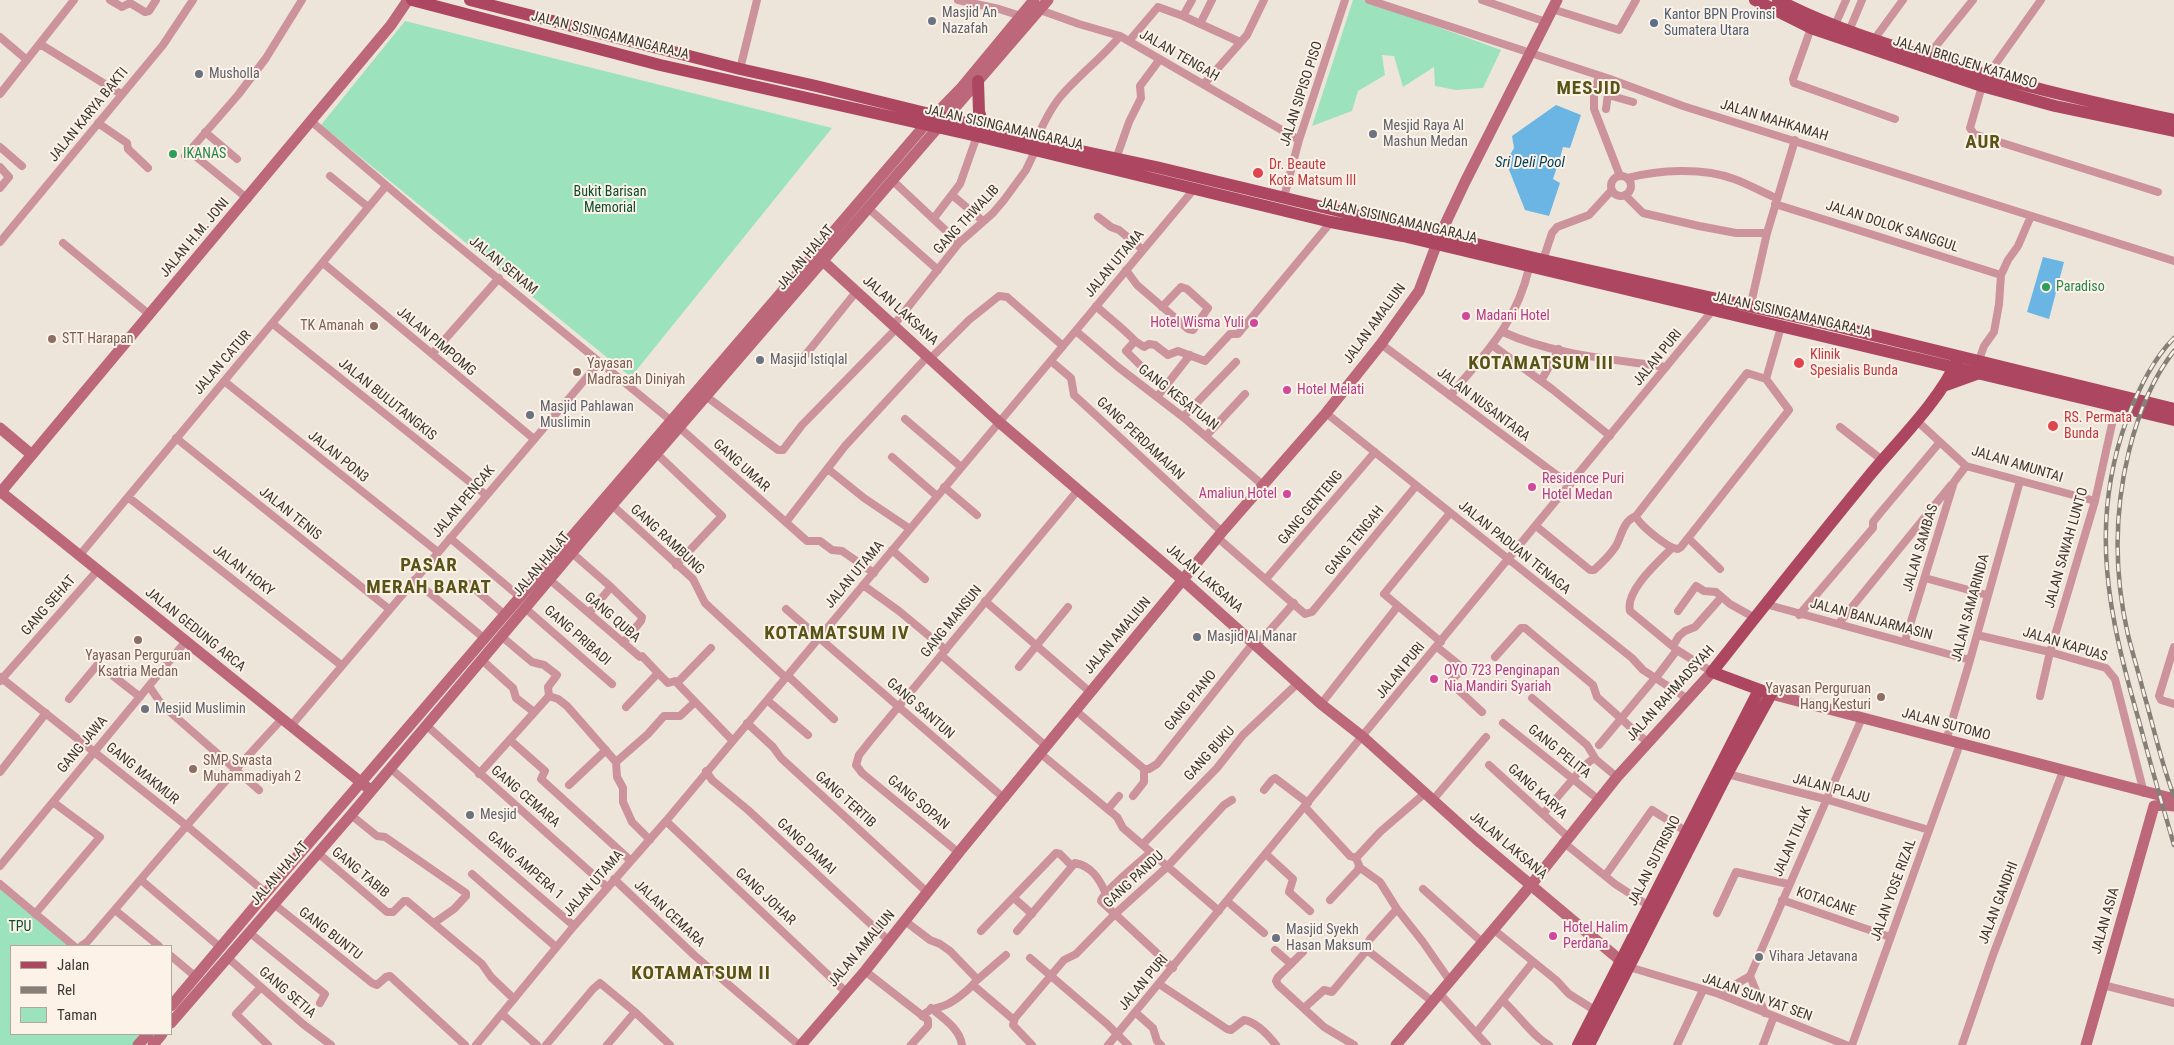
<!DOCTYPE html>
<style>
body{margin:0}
#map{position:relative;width:2174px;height:1045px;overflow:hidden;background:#eee5da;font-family:"Roboto Condensed",sans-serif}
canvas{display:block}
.legend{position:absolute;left:10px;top:945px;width:162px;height:90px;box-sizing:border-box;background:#fcf2e7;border:1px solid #afa79f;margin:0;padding:6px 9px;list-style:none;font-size:15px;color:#3b3733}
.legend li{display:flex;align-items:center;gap:10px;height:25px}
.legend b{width:25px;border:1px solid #afa79f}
</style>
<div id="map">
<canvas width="2174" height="1045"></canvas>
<ul class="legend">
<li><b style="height:6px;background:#ad4761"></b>Jalan</li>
<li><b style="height:6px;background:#857f78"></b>Rel</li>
<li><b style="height:14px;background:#9ce3bd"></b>Taman</li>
</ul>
</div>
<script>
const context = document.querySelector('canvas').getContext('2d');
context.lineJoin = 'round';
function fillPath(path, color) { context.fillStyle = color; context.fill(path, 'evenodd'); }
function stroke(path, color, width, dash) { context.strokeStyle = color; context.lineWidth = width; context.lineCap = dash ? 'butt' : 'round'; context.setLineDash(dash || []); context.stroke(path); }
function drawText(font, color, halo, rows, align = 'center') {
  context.font = font + ' "Roboto Condensed",sans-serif'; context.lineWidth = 4; context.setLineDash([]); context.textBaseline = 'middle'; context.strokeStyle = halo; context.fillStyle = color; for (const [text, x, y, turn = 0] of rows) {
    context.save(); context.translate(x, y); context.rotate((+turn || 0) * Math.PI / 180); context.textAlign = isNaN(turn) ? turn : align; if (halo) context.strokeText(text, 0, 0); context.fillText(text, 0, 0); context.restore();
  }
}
const green = new Path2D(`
 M1353,0h11l137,50 -18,38 -27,2 -21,-4 -1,-19 -31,20 -9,-31 -12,-1 3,20 -27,16 -6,20 -40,15z
 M405,21l427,107 -201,249 -310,-252z
 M0,886l71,60h-60v88h135l-10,11h-136z`);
const water = new Path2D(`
 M1556,105l25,10 -11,33 -7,-1 -3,11 -5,-1 -3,9 5,1 -4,12 7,4 -11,33 -24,-6 -19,-48 8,-14 -2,-12z
 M2043,257l21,5 -15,57 -22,-7z`);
const street = new Path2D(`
 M110,0l12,7 8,-4 15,9 4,-1 7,-11
 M958,0l41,9 22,7
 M1369,0l241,79 73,27 491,155
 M1482,0l64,22
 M1552,9l67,21 17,-30
 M1040,10l39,14 41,12 179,104
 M1183,16l57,26
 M1200,24l12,-24
 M1835,25l11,-25
 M1811,28l-18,51 1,4 101,36
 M1849,31l13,-31
 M0,37l27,23
 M1129,41l29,-34 25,9 9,-16
 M1873,41l30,-41
 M40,44l81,50
 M1927,57l46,-57
 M740,69l17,-69
 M1599,76l-5,19v14l26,67
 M1987,76l54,-76
 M1204,84l43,-49 17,-35
 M1982,86l-12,42 4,6 184,58
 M0,94l74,-94
 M1608,95l25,7
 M1606,109l4,-30
 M312,122l123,105 245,201 127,113h13l12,9 10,1 32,22
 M98,123l29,20 1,6 20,19
 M205,132l32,27
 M1036,140c7,-16 14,-31 25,-44 18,-21 41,-38 59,-60
 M0,147l22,19
 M189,151l59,48
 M185,156l53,-61 28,-37 36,-58
 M1116,159l13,-37 12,-24 -1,-12 20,-27
 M0,167l9,10 -9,11
 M1611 186a10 10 0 1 1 20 0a10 10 0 1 1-20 0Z
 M330,176l38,31
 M1627,178c31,-8 76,-11 107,1 14,5 28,13 42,19
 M892,180l67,63
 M952,195l31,26
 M1625,195l18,18 56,13 37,7h31
 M1284,197l15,-57 46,-140
 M1775,204l226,71
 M868,208l70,62
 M1098,217l13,10 8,3 24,20
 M934,218l26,-34 17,-48
 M0,242l163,-197 30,-45
 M63,243l87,72
 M1543,260l9,-27 5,-6 32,-12 22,-24
 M323,263l211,176
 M1126,270l11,15 51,44 5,1 15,-22 -21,-19 -6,-2 -19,20
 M1096,306c13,12 27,22 39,35l-9,10 15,15
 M1750,308l17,-75 28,-93
 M273,324l213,171
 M893,326l66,-83 34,-30 11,-13 22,-30 9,-19
 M1076,331l42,36 65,50 81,69
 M1503,332c50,23 109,27 163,35
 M1135,341l9,6 5,-3 6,1 13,10 10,-4 27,10 25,-27h8l93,-112
 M1381,344l189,141
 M1492,345l60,44 58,47
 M432,354l67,-76
 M803,358l53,-66
 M930,359l39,-39 30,-24 8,1 56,49
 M1979,360l5,-14 10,-14 5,-28 2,-29 7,-15 10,-14 13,-30
 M1051,361l20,17 3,17 148,137
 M1766,379l15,-52
 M224,381l214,171
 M1541,381l18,-32
 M1450,396c35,-43 66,-72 79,-128
 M707,397l71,53h5l19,-25 94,-96
 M1157,397l33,-42
 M1326,413l306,245 11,12 45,29
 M1183,417l53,-55
 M905,419l56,48
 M1916,420l50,46 129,35
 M1840,427l42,33
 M1206,436l39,-42
 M176,438l213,171
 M657,454l65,62 -46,49
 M892,457l45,39
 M828,469l36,29 46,31
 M944,487l33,28
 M128,497l213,168
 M612,505l81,74 12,24 81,75
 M786,522l59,-76 83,-90
 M1536,526l54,44h4c8,-7 16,-15 22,-24 6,-11 7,-25 20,-30l111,-143 19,6 23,31 -108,137 -3,2c-9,0 -39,-24 -42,-33
 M450,538l70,59
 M1218,538l87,76 7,-2 104,-126
 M1688,538l32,31
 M1672,548c-14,14 -47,43 -42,63l47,39 35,22
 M892,550l33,29
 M572,553l39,34 31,30 -1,4 -18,22
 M79,556l307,-370
 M1925,578l62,17
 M549,579l91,78 2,-1 16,17
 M1266,579l109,-127
 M414,580l71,59
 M469,584l36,31
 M863,585l36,26 47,39
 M985,601l105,91
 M1765,604l205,56
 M525,608l87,76
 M786,609l219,190
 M1678,611l18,-25 8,5 12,1 14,12 25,14
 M589,613l22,-26
 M1799,615l74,-87v-6l8,-10 59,-70
 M1839,623l112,-138
 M1977,635l73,17 56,16 9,11 29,114
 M501,636l31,26 12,3 13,10 -9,12 1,9
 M1905,641l49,-159 12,-16
 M1441,642l-57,-48 66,-81
 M1257,645l37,-42
 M1673,646l6,-10 6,-5 10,-4 23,-26
 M1437,647l26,21 -13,14 32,30
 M2174,647l-15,49 2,4 13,4
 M941,655l106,92
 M1495,657l26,-29h4l68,57 4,12 50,45
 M482,660l31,28 3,10 18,14
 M1019,667l49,-60
 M1658,675l19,-25
 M788,676l46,43
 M0,677l187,149 79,67
 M0,681l97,-110
 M677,683l34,-35
 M149,686l13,19 97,85
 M549,696l9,3 9,7 49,56 1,15 6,11v14l9,20 18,18
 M2040,696l10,-44 45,-151 21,-95
 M1532,698l55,47 8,13
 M69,699l29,-35 42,33
 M767,700l41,35
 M1321,704l77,-98
 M626,707l32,-34 10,10 7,-2 2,2 55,57
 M1075,710l69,59v13l-11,14
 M747,723l26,24 8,11 147,135
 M1503,723l96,77
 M426,725l181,162
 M291,726l308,-363
 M510,740l35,31 -4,8 89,81
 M1946,741l24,-81 50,-179
 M1599,745l56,-67
 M1041,754l76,63 6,11 96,83
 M616,762l32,-28 16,-18h16l15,-14
 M1489,765l79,72
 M390,768l184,158
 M1144,769h5l8,-5 97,-122
 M706,771l6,9 36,30 141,131
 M0,772l46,-59
 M479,774l70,-78
 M1727,774l98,25 104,31
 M569,785l37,-35
 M1264,790l8,-10 3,-2 33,25
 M1432,801l54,-64
 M1305,807l45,49 6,2 3,7 -1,5 -28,30
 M1108,809l11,-13
 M1543,814l41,-48 10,-8 23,19
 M351,815l26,21 8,1 81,56v3l-12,13 -20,14
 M666,821l180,171
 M1563,842l52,42 34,22
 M1143,844l74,-76 26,-33 55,-52
 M1151,852c-10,9 -49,41 -50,49l72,67
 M318,853l69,59h6l11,-11h3l75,63 9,13 23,22
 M959,853l-97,-80 -6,-8 3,-10 11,-14 208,-251
 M1267,855l26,24 -4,13 21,19
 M1356,858l24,-26 44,-38
 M0,866l186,-225
 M1359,867l21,15 17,27 -27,30 -4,8 1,3 66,52
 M472,874l84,73
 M1605,876l47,-66 35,22
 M614,879l80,76 105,90
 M141,880l80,68
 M0,884l74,62
 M1423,889l59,53
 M1014,898l18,16
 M1782,900l108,37
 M1227,901l37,32
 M274,904l98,79 5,2 9,-8 4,-1 75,69
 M1397,909l26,33 27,39
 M115,910l44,36
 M1717,913l19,-41 52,12
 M35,914l65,-77 -47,-35
 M905,921l25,19 10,4 10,7 27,28c-4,8 -24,24 -34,27 -11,4 -11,1 -21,10
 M1493,929l63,51 13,14 27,17
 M981,931l75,-78 4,1 12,12
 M1017,931l58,-68c16,3 24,15 30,29
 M250,933l75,61 -5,9
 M81,946l6,-4c65,-75 127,-151 195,-223
 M1275,950l16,14
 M1303,952l-25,25 -2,4 2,4 46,42 30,18
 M171,956l25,21
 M228,958l75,66 28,21
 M1030,958l77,66 21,21
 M1629,967l90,27 127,51
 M865,971l63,49v6l-17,19
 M1750,976l15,37
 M977,980l29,-25
 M1159,984l68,45 4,1 13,-10c12,2 25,16 32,25
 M973,985l41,35
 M2103,985l71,18
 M261,987l-25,27 32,31
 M1440,994l47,51
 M1719,994l31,-18 112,-258
 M1503,1001c15,13 30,36 46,44
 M931,1008c12,10 29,21 31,37
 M1304,1008l20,-18 8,2 35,-42
 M1135,1012l18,16 4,13 4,4
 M502,1014l35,31
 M1477,1032l56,-70
 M476,1045l98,-119 92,-105 529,-633
 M546,1045l47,-56 7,-6 35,29 35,33
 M607,1045l28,-33
 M1032,1045l-19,-20 2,-7 49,-58 12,-6 38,-39 53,-48 57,-62 8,-5
 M1108,1045l604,-734
 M1677,1045l26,-55
 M1763,1045l11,-29
 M1852,1045l108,-301
 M1962,1045l31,-90 70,-184`);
const secondary = new Path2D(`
 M824,262l175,160 185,159 137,123 42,33 113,102 145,122
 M0,428l32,27
 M1,492l367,296
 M0,493l391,-468 17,-25
 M1771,694l403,105
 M171,1006l95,-113 659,-768 37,-38 72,-87
 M171,1023l180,-208 261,-310 436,-505
 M138,1045l10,-11
 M153,1045l9,-11
 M801,1045l64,-74 95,-120 262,-319 104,-119 55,-69 38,-53 21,-56 25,-53 92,-182
 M1396,1045l135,-160 86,-108 95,-105
 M2086,1045l68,-239 10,-1 10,1`);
const primary = new Path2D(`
 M412,0l248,65 317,71 354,86 72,14 771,184
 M470,0l270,69 76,17 256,63 84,18 387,93 268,60 363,89
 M1755,0l56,28 171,58 73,20 119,25
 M1778,0c48,25 98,41 149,57 81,26 164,45 247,63
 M978,81l1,31 5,15
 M1943,386l36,-13
 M1578,1045l181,-355
 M1589,1045l138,-271 44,-80 -59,-22c52,-66 104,-131 157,-196 28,-34 71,-76 88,-115`);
const rail = new Path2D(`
 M2174,338c-22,22 -36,52 -47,81 -39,106 -18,198 12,302 11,41 23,83 35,124
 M2174,351c-23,29 -36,64 -45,100 -15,61 -15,123 -1,184 5,20 11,39 16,59 10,34 17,69 30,102`);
const markers = [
 [932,21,5,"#6b7280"],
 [1654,23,5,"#5c6f8a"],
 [199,74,5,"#6b7280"],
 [1373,134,5,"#6b7280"],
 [173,154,5,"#2e9e5b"],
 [1258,173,6,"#e0444e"],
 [2046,287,5,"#2e9e5b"],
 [1466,316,5,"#d1479c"],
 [1254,323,5,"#d1479c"],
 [374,326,5,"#8d6e63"],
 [52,339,5,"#8d6e63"],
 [760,360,5,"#6b7280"],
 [1799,363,6,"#e0444e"],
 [577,372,5,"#8d6e63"],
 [1287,390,5,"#d1479c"],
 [530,415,5,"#6b7280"],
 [2053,426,6,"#e0444e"],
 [1532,487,5,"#d1479c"],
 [1287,494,5,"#d1479c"],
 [1197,637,5,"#6b7280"],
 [138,640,5,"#8d6e63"],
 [1434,679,5,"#d1479c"],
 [1881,697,5,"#8d6e63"],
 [145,709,5,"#6b7280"],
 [193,769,5,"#8d6e63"],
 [470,815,5,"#6b7280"],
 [1553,936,5,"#d1479c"],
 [1276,938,5,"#6b7280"],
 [1759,957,5,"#6b7280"]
];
const worshipNames = [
 ["Masjid An",942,13],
 ["Nazafah",942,29],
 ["Musholla",209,74],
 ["Mesjid Raya Al",1383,126],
 ["Mashun Medan",1383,142],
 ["Masjid Istiqlal",770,360],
 ["Masjid Pahlawan",540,407],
 ["Muslimin",540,423],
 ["Masjid Al Manar",1207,637],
 ["Mesjid Muslimin",155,709],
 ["Mesjid",480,815],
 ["Masjid Syekh",1286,930],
 ["Hasan Maksum",1286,946],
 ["Vihara Jetavana",1769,957]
];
const serviceNames = [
 ["Kantor BPN Provinsi",1664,15],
 ["Sumatera Utara",1664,31]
];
const streetNames = [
 ["JALAN SISINGAMANGARAJA",610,36,14],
 ["JALAN TENGAH",1179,56,30],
 ["JALAN BRIGJEN KATAMSO",1965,63,17],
 ["JALAN SIPISO PISO",1302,94,-72],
 ["JALAN KARYA BAKTI",89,115,-51],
 ["JALAN MAHKAMAH",1774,121,17],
 ["JALAN SISINGAMANGARAJA",1004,128,13],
 ["GANG THWALIB",967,220,-47],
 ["JALAN SISINGAMANGARAJA",1398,221,13],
 ["JALAN DOLOK SANGGUL",1892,227,18],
 ["JALAN H.M. JONI",195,238,-50],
 ["JALAN HALAT",806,258,-50],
 ["JALAN UTAMA",1115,264,-50],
 ["JALAN SENAM",503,266,39],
 ["JALAN LAKSANA",900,311,42],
 ["JALAN SISINGAMANGARAJA",1792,315,13],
 ["JALAN AMALIUN",1375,324,-54],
 ["JALAN PIMPOMG",436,342,40],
 ["JALAN PURI",1658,358,-51],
 ["JALAN CATUR",223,363,-49],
 ["GANG KESATUAN",1178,398,38],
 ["JALAN BULUTANGKIS",387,400,39],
 ["JALAN NUSANTARA",1483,405,37],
 ["GANG PERDAMAIAN",1140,439,43],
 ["JALAN PON3",338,457,39],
 ["JALAN AMUNTAI",2017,465,17],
 ["GANG UMAR",741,466,42],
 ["JALAN PENCAK",464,502,-50],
 ["GANG GENTENG",1311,508,-50],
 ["JALAN TENIS",290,514,39],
 ["GANG RAMBUNG",667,540,43],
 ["GANG TENGAH",1355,541,-51],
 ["JALAN PADUAN TENAGA",1514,548,39],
 ["JALAN SAMBAS",1921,548,-73],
 ["JALAN SAWAH LUNTO",2067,548,-74],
 ["JALAN HALAT",542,565,-50],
 ["JALAN HOKY",243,571,38],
 ["JALAN UTAMA",855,575,-50],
 ["JALAN LAKSANA",1204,579,41],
 ["GANG SEHAT",49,606,-49],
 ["JALAN SAMARINDA",1971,608,-75],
 ["GANG QUBA",612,618,41],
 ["JALAN BANJARMASIN",1871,620,15],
 ["GANG MANSUN",952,622,-51],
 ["JALAN GEDUNG ARCA",195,630,39],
 ["GANG PRIBADI",577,636,41],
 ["JALAN AMALIUN",1118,636,-50],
 ["JALAN KAPUAS",2065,645,17],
 ["JALAN PURI",1401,671,-51],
 ["JALAN RAHMADSYAH",1671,694,-48],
 ["GANG PIANO",1191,701,-51],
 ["GANG SANTUN",920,709,41],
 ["JALAN SUTOMO",1946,725,15],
 ["GANG JAWA",83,745,-50],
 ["GANG PELITA",1559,752,39],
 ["GANG BUKU",1210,754,-48],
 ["GANG MAKMUR",142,774,39],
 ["JALAN PLAJU",1831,789,15],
 ["GANG KARYA",1537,792,42],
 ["GANG CEMARA",525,797,41],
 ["GANG TERTIB",845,800,42],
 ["GANG SOPAN",918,803,40],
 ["JALAN TILAK",1793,842,-66],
 ["JALAN LAKSANA",1508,846,40],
 ["GANG DAMAI",806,847,43],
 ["JALAN SUTRISNO",1655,861,-63],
 ["GANG AMPERA 1",525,866,41],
 ["GANG TABIB",360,873,40],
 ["JALAN HALAT",280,874,-49],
 ["GANG PANDU",1134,880,-43],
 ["JALAN UTAMA",594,884,-49],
 ["JALAN YOSE RIZAL",1894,890,-70],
 ["GANG JOHAR",765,897,43],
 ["KOTACANE",1826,902,19],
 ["JALAN GANDHI",1999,903,-69],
 ["JALAN CEMARA",669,914,43],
 ["JALAN ASIA",2106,921,-74],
 ["GANG BUNTU",330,934,38],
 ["JALAN AMALIUN",862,949,-50],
 ["JALAN PURI",1144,983,-50],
 ["GANG SETIA",287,993,41],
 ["JALAN SUN YAT SEN",1757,998,20]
];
const leisureNames = [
 ["IKANAS",183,154],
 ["Paradiso",2056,287]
];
const healthNames = [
 ["Dr. Beaute",1269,165],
 ["Kota Matsum III",1269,181],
 ["Klinik",1810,355],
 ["Spesialis Bunda",1810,371],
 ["RS. Permata",2064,418],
 ["Bunda",2064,434]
];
const parkNames = [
 ["Bukit Barisan",610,192],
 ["Memorial",610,208],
 ["TPU",20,927]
];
const hotelNames = [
 ["Madani Hotel",1476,316],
 ["Hotel Wisma Yuli",1244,323,"right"],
 ["Hotel Melati",1297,390],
 ["Residence Puri",1542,479],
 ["Hotel Medan",1542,495],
 ["Amaliun Hotel",1277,494,"right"],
 ["OYO 723 Penginapan",1444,671],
 ["Nia Mandiri Syariah",1444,687],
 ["Hotel Halim",1563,928],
 ["Perdana",1563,944]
];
const educationNames = [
 ["TK Amanah",364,326,"right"],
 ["STT Harapan",62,339],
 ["Yayasan",587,364],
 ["Madrasah Diniyah",587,380],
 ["Yayasan Perguruan",138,656,"center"],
 ["Ksatria Medan",138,672,"center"],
 ["Yayasan Perguruan",1871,689,"right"],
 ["Hang Kesturi",1871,705,"right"],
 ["SMP Swasta",203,761],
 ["Muhammadiyah 2",203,777]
];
const waterNames = [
 ["Sri Deli Pool",1530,163]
];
const districtNames = [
 ["MESJID",1589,89],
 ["AUR",1983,143],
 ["KOTAMATSUM III",1541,364],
 ["PASAR",429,566],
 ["MERAH BARAT",429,588],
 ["KOTAMATSUM IV",837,634],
 ["KOTAMATSUM II",701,974]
];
fillPath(green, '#9ce3bd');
fillPath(water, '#6ab5e3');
stroke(street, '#cd939d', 8);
stroke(secondary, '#bc687a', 11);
stroke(primary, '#ad4761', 12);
stroke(rail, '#857f78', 4.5);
stroke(rail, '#fcf2e7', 2.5, [8]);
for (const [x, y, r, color] of markers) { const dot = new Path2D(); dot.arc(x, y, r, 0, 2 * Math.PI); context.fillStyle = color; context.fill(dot); stroke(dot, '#fcf2e7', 2); }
drawText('14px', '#5b616d', '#fcf2e7', worshipNames, 'left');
drawText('14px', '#4e5e75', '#fcf2e7', serviceNames, 'left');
drawText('14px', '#3b3733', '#fcf2e7', streetNames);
drawText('14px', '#27864d', '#fcf2e7', leisureNames, 'left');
drawText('14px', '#be3a42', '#fcf2e7', healthNames, 'left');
drawText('14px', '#0b4d32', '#fcf2e7', parkNames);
drawText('14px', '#b23c85', '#fcf2e7', hotelNames, 'left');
drawText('14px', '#785e54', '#fcf2e7', educationNames, 'left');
drawText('italic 15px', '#003f5d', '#fcf2e7', waterNames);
context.letterSpacing = '1px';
drawText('bold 19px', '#585417', '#fcf2e7', districtNames);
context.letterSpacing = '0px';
</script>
